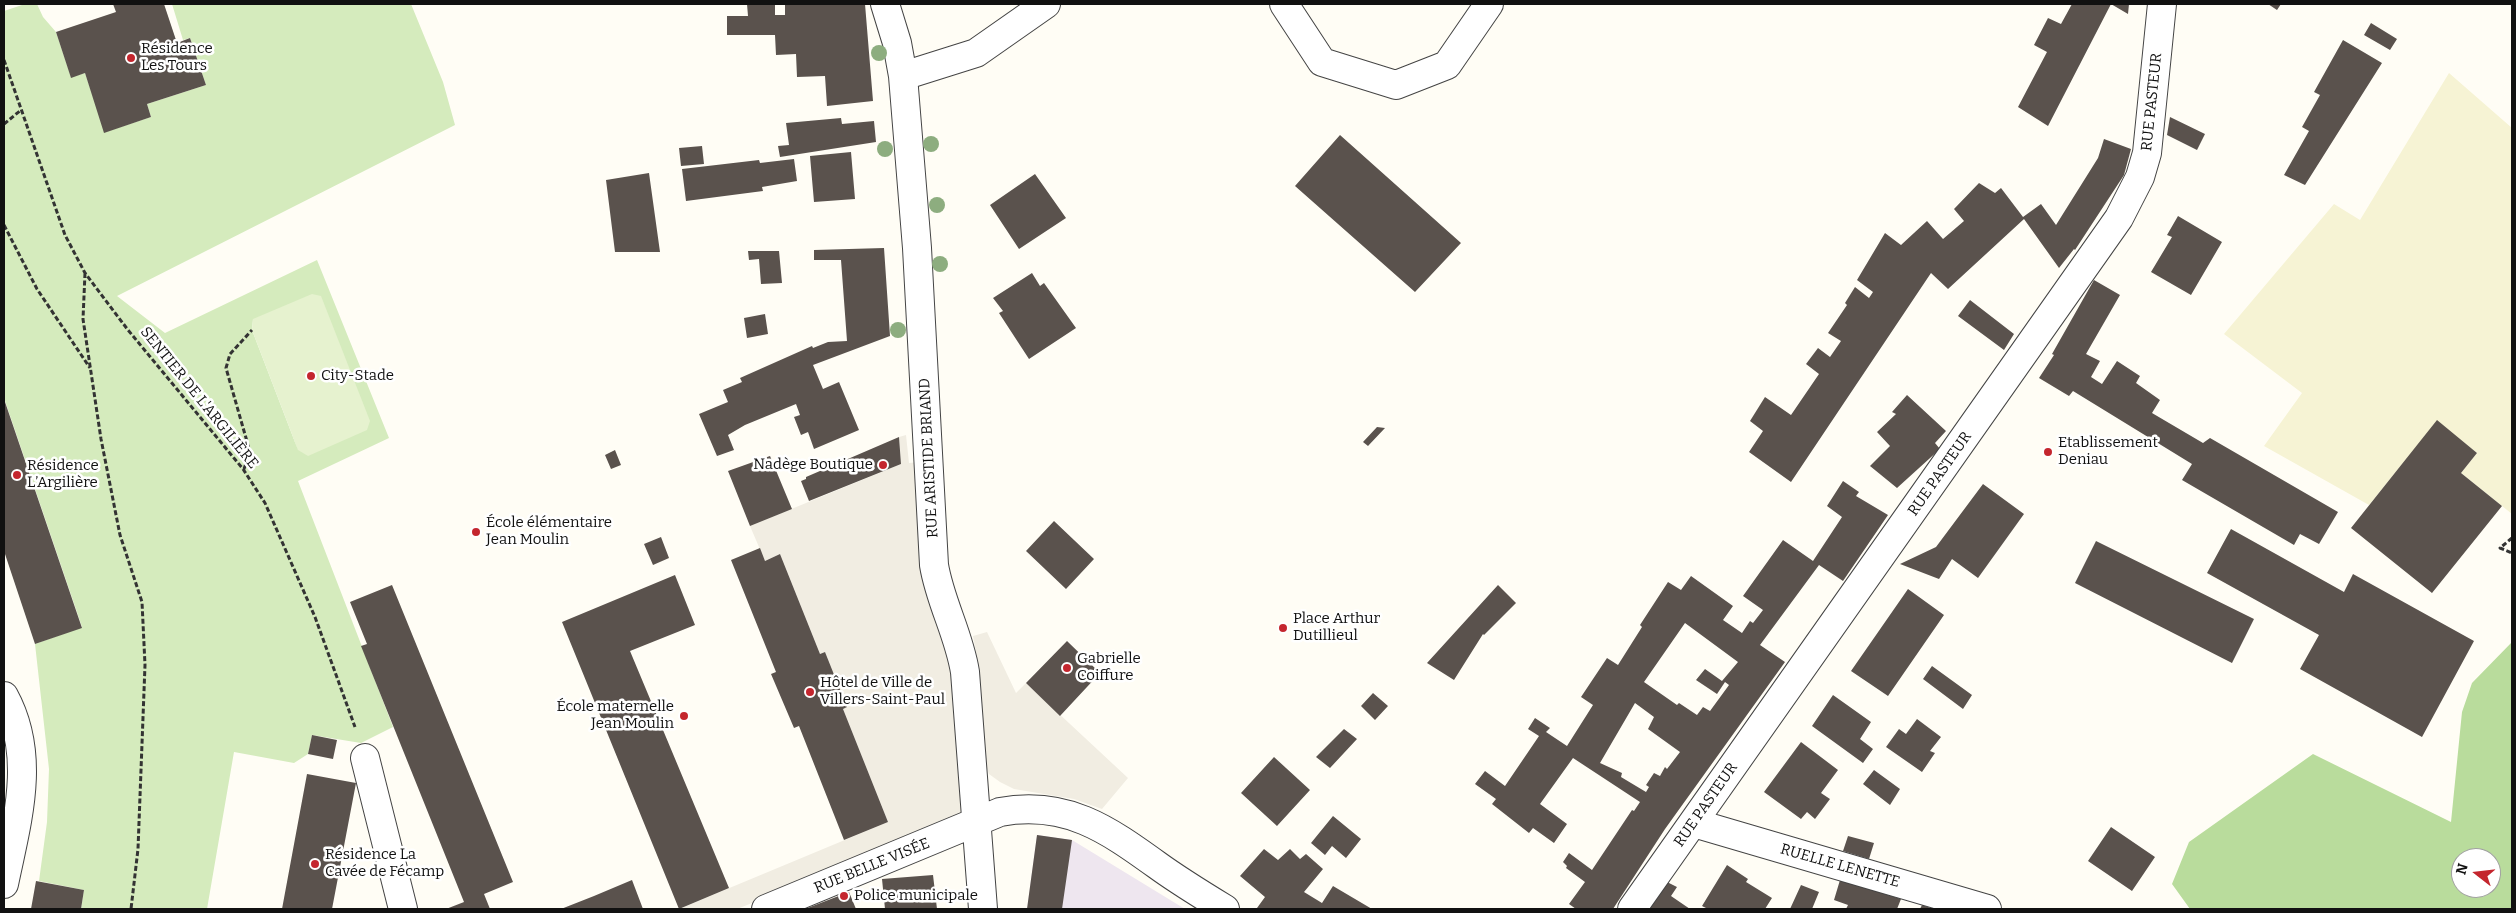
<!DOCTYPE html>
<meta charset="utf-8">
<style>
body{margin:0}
#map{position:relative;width:2516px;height:913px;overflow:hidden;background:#fffdf5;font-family:Bitter,serif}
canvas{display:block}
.frame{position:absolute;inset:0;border:5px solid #111;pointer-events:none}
.north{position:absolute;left:2451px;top:848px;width:50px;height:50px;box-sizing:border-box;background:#fff;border:1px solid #a0a0a0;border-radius:50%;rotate:286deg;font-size:14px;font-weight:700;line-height:20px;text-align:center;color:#111}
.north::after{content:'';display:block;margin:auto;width:18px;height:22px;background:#c4262e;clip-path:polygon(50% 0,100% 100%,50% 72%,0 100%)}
</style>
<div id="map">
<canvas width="2516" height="913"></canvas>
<div class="frame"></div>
<div class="north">N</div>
</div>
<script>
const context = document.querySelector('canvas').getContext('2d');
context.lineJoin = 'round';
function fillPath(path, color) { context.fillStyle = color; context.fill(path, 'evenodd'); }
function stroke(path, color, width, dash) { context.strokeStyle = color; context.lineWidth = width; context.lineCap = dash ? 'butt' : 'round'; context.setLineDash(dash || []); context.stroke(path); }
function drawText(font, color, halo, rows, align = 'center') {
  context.font = font + ' Bitter,serif'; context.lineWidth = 5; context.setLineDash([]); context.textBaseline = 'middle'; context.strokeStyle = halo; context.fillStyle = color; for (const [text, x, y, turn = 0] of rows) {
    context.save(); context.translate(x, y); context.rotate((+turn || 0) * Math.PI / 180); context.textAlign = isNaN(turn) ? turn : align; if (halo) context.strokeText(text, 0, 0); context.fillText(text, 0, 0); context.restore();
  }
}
const industrial = new Path2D(`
 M1037,835l35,5 113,69h-158z`);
const farmland = new Path2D(`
 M2449,73l63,55v386l-51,-41 16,-20 -40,-32 -68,84 -105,-59 38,-53 -78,-59 110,-130 26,16z`);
const green = new Path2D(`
 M25,4h12l6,13 13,15 15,45 14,-4 20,59 46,-15 -4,-13 59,-19 -16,-47 -7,2 -11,-36h239l32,78 12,43 -338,171 48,37 152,-73 72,178 -91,43 95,246 -32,16 -49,-8 -4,19 -14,9 -60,-11 -27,157h-126l3,-19 -45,-9 8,-59 2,-53 -14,-125 47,-17 -78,-229v-387zM253,319l45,131 -46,-120z`);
const forest = new Path2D(`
 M2512,642v267h-322l-18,-25 17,-42 124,-88 138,68 11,-110 10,-29zM2461,858h30v30h-30z`);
const pitch = new Path2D(`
 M312,294l9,2 49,125 -3,9 -59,26 -10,-6 -46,-120 1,-11z`);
const plaza = new Path2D(`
 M906,435l3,28 20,-2 47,348 -35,19 -204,81h-58l209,-87 -45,-113 4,-2 -22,-55 -5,2 -40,-100 -15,7 -15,-35 151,-62 -2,-27z
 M987,632l29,61 10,-10 102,95 -26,31 -28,-10 -60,-10 -14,-7 -11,-8 -5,-14 -7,-102 -4,-22z`);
const building = new Path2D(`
 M113,4h51l13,39 13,-5 16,47 -59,19 4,13 -47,16 -19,-60 -14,5 -15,-46 60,-20z
 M747,4h28v11h10v-11h80l8,97 -46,5 -2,-30 -28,1 -1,-23 -20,1 -1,-20h-48v-19h21z
 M2072,4h57l-1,10 -17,-10 -63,122 -30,-19 29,-55 -13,-7 14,-27 13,6z
 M2268,4h13l-4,6z
 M2371,23l26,16 -7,11 -26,-15z
 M2343,40l39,23 -77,122 -21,-10 25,-44 -7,-4 18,-32 -6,-3z
 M2170,117l35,17 -8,16 -30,-15z
 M841,118l1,6 32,-3 2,21 -96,15 -2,-11 11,-1 -3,-22z
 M1340,135l121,108 -46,49 -120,-106z
 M2104,139l27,10 -7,26 -49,75 -1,-1 -15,19 -35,-49 -76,70 -17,-16 -140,209 -42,-30 14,-21 -13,-10 15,-24 26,18 28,-41 -13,-10 12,-16 12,9 11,-16 -13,-8 19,-28 -2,-2 10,-16 14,11 4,-6 -16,-12 28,-47 16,12 26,-24 16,18 21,-18 -10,-12 25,-26 16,10 6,-5 22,29 18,-13 15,21 42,-67z
 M702,146l2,18 -23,2 -2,-18z
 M851,152l4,47 -41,3 -4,-46z
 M794,159l3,22 -35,6 1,4 -77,10 -4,-32 77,-9 1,3z
 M649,173l11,79h-45l-9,-72z
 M1035,174l31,44 -47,31 -29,-44z
 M2178,216l44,26 -31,53 -40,-23 21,-35 -5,-2z
 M884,248l6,88 -77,29 10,24 16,-7 20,48 -45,19 -6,-17 -7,3 -7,-18 6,-2 -4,-11 -51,21 -17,10 6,15 -17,6 -18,-42 29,-12 -5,-12 19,-8 -2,-4 72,-32 1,2 15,-6 19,-1 -6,-81h-27v-10z
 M748,251h31l3,32 -21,1 -2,-25 -10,1z
 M1032,273l8,13 4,-3 32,45 -47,31 -30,-46 4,-2 -10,-13z
 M2094,280l26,15 -34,59 14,7 -9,16 11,7 15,-23 23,15 -4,7 24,17 -8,13 51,30 7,-5 128,74 -19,32 -19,-10 -6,11 -112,-65 10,-16 -119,-73 -4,5 -30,-18 15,-23 -2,-1z
 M1970,300l44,34 -10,16 -46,-34z
 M765,314l3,20 -21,4 -3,-20z
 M1907,395l39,36 -11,12 5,6 -43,39 -27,-22 20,-20 -13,-14 19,-18 -4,-2z
 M4,399l78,229 -47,16 -31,-93z
 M2437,420l40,33 -16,20 41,33 -70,87 -81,-65z
 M1377,427l8,1 -17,18 -5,-4z
 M899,437l2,27 -92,37 -8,-20 5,-2v-2z
 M615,450l6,15 -10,4 -6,-14z
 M770,456l22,53 -42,17 -22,-55z
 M1843,481l16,11 -3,4 32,19 -45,66 -24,-16 -59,80 25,17 -120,167 -52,80h-37l-7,-5 16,-22 -19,-14 1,-2 -4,-4 6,-9 23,17 40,-60 2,1 6,-9 -67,-44 -33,46 27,20 -13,19 -21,-15 -4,5 -37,-29 4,-5 -21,-15 10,-13 20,15 34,-50 -11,-7 7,-11 15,10 -4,4 21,14 26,-41 -12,-8 26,-39 11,7 24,-38 -2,-2 28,-43 13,8 10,-14 42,30 -10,14 19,13 8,-12 3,2 10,-13 -20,-14 40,-56 30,21 29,-44 -15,-11zM1685,623l53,39 -16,19 -17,-12 -9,11 21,14 8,-12 4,3 -19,26 -7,-4 -6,8 -18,-12 -2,2 -33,-23zM1635,703l19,14 -6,12 32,23 -13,17 -2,-2 -5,9 -6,-3 -8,12 3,2 -3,5 -25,-15 1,-4 -22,-10z
 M1983,484l41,30 -46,64 -26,-19 -13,20 -39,-15 36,-17z
 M1054,521l40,38 -28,30 -40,-38z
 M2231,529l113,63 9,-18 121,67 -52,96 -122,-68 19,-34 -112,-62z
 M661,537l8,21 -16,7 -9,-21z
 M2096,541l158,78 -22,44 -157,-80z
 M760,548l5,13 15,-7 40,100 5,-2 22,55 -4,2 45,113 -44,18 -45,-114 -5,2 -23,-54 5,-2 -45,-112z
 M675,575l20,50 -65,26 99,237 -50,21 -117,-287z
 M392,585l121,297 -29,12 6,15h-44l18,-7 -103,-256 6,-2 -17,-42z
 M1498,585l18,18 -32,32 -1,-1 -29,46 -27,-17z
 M1908,589l36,26 -56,81 -37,-25z
 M1067,641l33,32 -40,43 -34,-33z
 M1932,666l40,29 -9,14 -40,-30z
 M1373,693l15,13 -13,14 -14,-14z
 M1833,695l38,27 -11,17 13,10 -10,14 -51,-37z
 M1917,719l24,18 -11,14 5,2 -13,19 -36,-25 13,-18 7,5z
 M1344,729l13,10 -27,29 -14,-11z
 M312,735l25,5 -4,19 -25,-5z
 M1801,742l37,28 -17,23 9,6 -15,20 -8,-7 -6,7 -37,-27z
 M1274,757l36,33 -33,36 -36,-33z
 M1874,770l26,19 -10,16 -27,-21z
 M307,774l49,9 -24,126h-50z
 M1333,816l28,23 -15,19 -14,-12 -7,9 -14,-12z
 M2111,827l44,30 -23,34 -44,-30z
 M1037,835l35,5 -10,69h-35z
 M1848,836l26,7 -5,16 -26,-8z
 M1264,849l14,11 12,-11 10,10 6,-5 17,15 -19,23 18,11 11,-17 39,23h-113l-2,-1 8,-11 -25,-21z
 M1727,865l21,14 -2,3 26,16 -7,11h-57l-6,-3z
 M933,875l4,34h-52l-3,-30z
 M632,880l11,29h-82l33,-13z
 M1840,880l61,19 -4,10h-51l2,-4 -14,-5z
 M36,881l48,9 -3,19h-50z
 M1667,882l10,5 -6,9 19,13h-42z
 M1801,885l18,7 -7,17h-22z
 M849,892l7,17h-51z
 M1922,905l12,4h-14z`);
const path = new Path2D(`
 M4,60l61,175 20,38 43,57 115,139 22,34 50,114 40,110
 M4,124l17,-14
 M4,225l33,64 53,79
 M85,273l-2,46 18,120 19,96 22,67 3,63 -7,184 -7,60
 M244,469l6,-17 -24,-84 4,-14 22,-24
 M2512,538l-12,10 12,5`);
const minor = new Path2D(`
 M885,4l12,39 6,33 14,172 17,317c6,37 25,69 31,107l18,237
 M1284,4l38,58 74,23 51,-20 42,-61
 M903,76l73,-23 70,-49
 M4,696c33,60 13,125 0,188
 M365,758l38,151
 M1694,823l293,86
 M766,909l234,-97c66,-12 107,17 157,53 22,16 45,30 68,44
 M1632,909l487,-691 21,-41 7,-24 15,-149`);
const trees = [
 [879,53],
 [931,144],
 [885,149],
 [937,205],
 [940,264],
 [898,330]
];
const markers = [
 [131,58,5,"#c4262e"],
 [311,376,5,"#c4262e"],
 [2048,452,5,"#c4262e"],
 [883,465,5,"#c4262e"],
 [17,475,5,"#c4262e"],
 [476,532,5,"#c4262e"],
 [1283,628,5,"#c4262e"],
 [1067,668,5,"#c4262e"],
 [810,692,5,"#c4262e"],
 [684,716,5,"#c4262e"],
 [315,864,5,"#c4262e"],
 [844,896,5,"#c4262e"]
];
const poiNames = [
 ["Résidence",141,49],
 ["Les Tours",141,66],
 ["City-Stade",321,376],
 ["Etablissement",2058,443],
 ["Deniau",2058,460],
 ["Nadège Boutique",873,465,"right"],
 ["Résidence",27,466],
 ["L’Argilière",27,483],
 ["École élémentaire",486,523],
 ["Jean Moulin",486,540],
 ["Place Arthur",1293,619],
 ["Dutillieul",1293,636],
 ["Gabrielle",1077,659],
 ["Coiffure",1077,676],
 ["Hôtel de Ville de",820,683],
 ["Villers-Saint-Paul",820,700],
 ["École maternelle",674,707,"right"],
 ["Jean Moulin",674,724,"right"],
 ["Résidence La",325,855],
 ["Cavée de Fécamp",325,872],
 ["Police municipale",854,896]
];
const streetNames = [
 ["RUE PASTEUR",2152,102,-84],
 ["SENTIER DE L'ARGILIÈRE",199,398,51],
 ["RUE ARISTIDE BRIAND",929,458,-93],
 ["RUE PASTEUR",1940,474,-55],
 ["RUE PASTEUR",1706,805,-55],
 ["RUE BELLE VISÉE",872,866,-22],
 ["RUELLE LENETTE",1840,866,16]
];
fillPath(industrial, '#eee6ef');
fillPath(farmland, '#f6f3d4');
fillPath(green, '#d5ebbd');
fillPath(forest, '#b9dc9c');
fillPath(pitch, '#e6f2cf');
fillPath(plaza, '#f1ede2');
fillPath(building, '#5a524d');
stroke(minor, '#444', 30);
stroke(path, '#333', 3, [5, 2.5]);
stroke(minor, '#fff', 28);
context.fillStyle = '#8dad7f';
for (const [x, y] of trees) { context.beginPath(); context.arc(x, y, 8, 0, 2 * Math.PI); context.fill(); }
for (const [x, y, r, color] of markers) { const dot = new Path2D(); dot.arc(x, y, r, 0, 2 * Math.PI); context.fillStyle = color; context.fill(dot); stroke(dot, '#fff', 2); }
drawText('15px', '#111', '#fff', poiNames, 'left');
drawText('15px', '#111', '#fff', streetNames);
</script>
